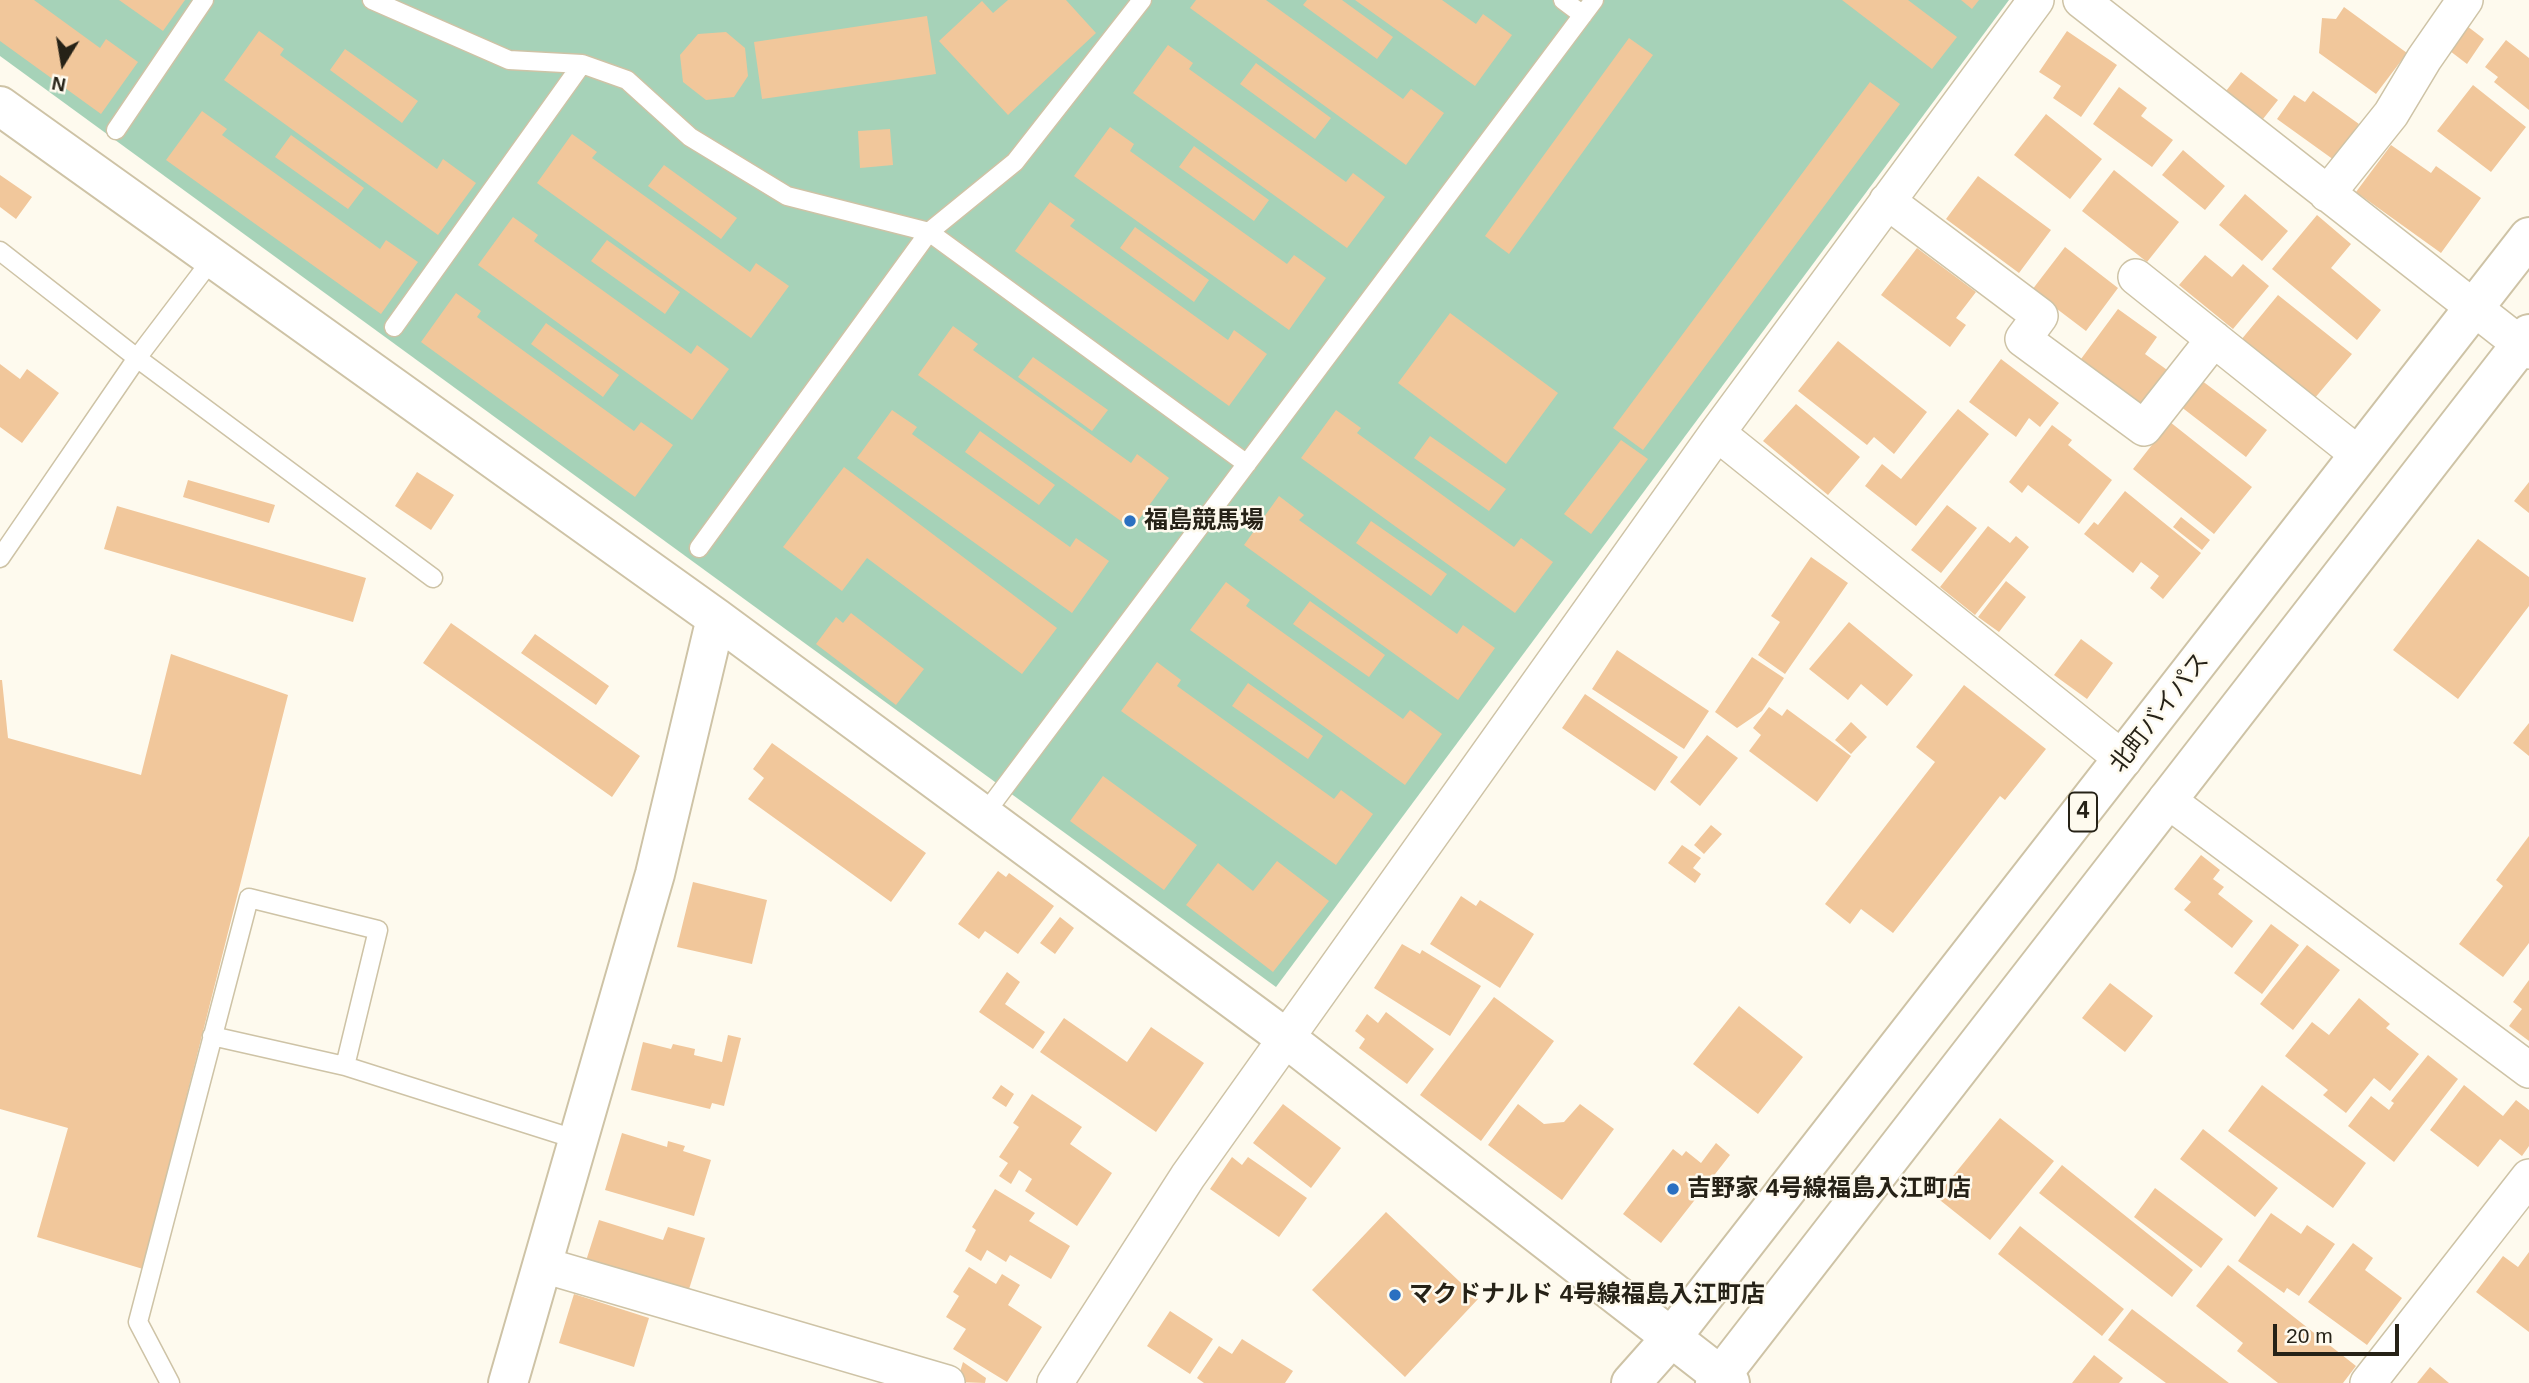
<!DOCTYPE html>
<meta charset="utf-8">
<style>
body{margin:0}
#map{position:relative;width:2529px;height:1383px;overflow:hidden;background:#fefaee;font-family:Arial,sans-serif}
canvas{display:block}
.north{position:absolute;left:28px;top:28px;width:70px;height:70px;-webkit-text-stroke:5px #fefaee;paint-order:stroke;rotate:191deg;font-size:19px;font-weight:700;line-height:28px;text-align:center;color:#262217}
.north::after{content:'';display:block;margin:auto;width:24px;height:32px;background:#262217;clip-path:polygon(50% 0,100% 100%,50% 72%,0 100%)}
.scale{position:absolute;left:2273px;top:1324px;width:126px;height:32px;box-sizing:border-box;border:4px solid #262217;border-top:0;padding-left:9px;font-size:21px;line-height:24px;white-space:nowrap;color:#262217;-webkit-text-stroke:5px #fefaee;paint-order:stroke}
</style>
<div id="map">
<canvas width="2529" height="1383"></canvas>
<div class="north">N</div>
<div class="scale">20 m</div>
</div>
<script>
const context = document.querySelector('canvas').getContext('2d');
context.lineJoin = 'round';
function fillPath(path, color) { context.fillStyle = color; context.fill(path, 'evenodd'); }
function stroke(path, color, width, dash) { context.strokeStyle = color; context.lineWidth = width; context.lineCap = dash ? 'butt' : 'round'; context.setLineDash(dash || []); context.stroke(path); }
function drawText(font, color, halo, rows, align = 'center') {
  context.font = font + ' Arial,"Noto Sans JP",sans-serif'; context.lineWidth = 5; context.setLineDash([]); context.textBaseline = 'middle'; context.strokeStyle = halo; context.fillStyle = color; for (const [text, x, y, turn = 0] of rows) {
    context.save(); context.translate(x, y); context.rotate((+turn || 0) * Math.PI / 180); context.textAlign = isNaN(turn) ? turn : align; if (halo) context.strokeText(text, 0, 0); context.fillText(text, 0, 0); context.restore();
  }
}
const green = new Path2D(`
 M0,0h2009l-733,987 -1276,-931z`);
const building = new Path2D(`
 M0,0h34l66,48 6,-9 32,23 -37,52 -101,-73z
 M119,0h66l-22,31z
 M1008,0h58l30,33 -88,82 -69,-74 43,-40 11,12z
 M1196,0h70l137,99 8,-10 33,24 -38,52 -216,-157z
 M1307,0h35l51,37 -16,22 -74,-54z
 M1355,0h87l34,24 7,-10 29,21 -37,51z
 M1842,0h66l49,37 -25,32z
 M1961,0h18l-7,9z
 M2344,7l63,46 -31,41 -57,-41 3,-35 14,1z
 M927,16l9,58 -174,25 -8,-57z
 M2467,26l17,13 -17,25 -17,-13z
 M259,31l25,18 -4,6 157,114 6,-10 33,24 -38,52 -214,-155z
 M2067,31l50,34 -36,52 -28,-19 8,-12 -22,-14z
 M726,32l19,16 3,28 -14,21 -28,3 -23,-18 -3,-27 18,-21z
 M1629,38l24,17 -144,199 -24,-18z
 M2506,40l23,18v52l-35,-28 4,-5 -13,-10z
 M1168,45l25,18 -4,6 157,113 7,-9 32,24 -38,51 -214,-155z
 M345,49l73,52 -16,22 -72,-53z
 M1256,63l75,55 -16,21 -75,-55z
 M2241,72l37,28 -15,19 -37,-28z
 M1870,82l30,22 -257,346 -30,-22z
 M2473,85l53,42 -35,45 -54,-41z
 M2119,87l28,21 -6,8 32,24 -21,27 -59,-43z
 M2313,91l46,33 -25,36 -57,-41 17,-24 11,7z
 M202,111l25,18 -5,6 158,114 6,-9 32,22 -37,52 -215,-154z
 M2046,114l56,45 -32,40 -56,-44z
 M1110,127l24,17 -4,7 157,113 7,-9 32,23 -37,52 -215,-154z
 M890,129l3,36 -33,3 -2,-37z
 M572,134l25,18 -5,6 158,114 6,-9 33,23 -38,52 -214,-155z
 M291,135l73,53 -16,21 -73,-52z
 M2391,145l40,28 5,-7 45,32 -40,55 -85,-61z
 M1194,146l75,54 -15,21 -75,-54z
 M2183,150l42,36 -20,24 -43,-35z
 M664,165l73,53 -16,21 -73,-53z
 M2114,170l65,52 -32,40 -65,-51z
 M0,175l32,22 -16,22 -16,-12z
 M1978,176l73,54 -32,43 -73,-54z
 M2245,194l43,37 -26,30 -43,-36z
 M1050,202l25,18 -5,6 158,114 6,-10 33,24 -38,52 -214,-155z
 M2317,215l34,29 -20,24 50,42 -24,30 -85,-71z
 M513,217l25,18 -4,6 157,113 6,-9 32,24 -37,51 -214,-155z
 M1135,227l74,53 -15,22 -74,-54z
 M607,240l73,52 -15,22 -74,-53z
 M2065,247l53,41 -32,43 -54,-41z
 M1917,248l59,44 -20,26 10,7 -16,22 -69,-52z
 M2205,255l27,22 11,-13 26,22 -36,43 -54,-44z
 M456,293l25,18 -4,6 157,114 7,-9 32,23 -38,52 -214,-155z
 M2278,295l74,59 -38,45 -73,-59z
 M2118,309l39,28 -12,17 25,18 -25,35 -64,-48z
 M1450,313l108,80 -52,71 -108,-81z
 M546,323l73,52 -16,22 -72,-53z
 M953,326l25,18 -5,6 158,113 6,-9 32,24 -37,51 -214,-154z
 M1838,341l89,71 -33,42 -20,-17 -7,8 -69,-54z
 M1033,357l75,53 -16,21 -74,-54z
 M2001,359l58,44 -19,24 -11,-9 -13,19 -47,-35z
 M0,364l20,15 7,-10 32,24 -37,50 -22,-16z
 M2201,380l66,50 -21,27 -66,-51z
 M1796,404l64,53 -32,38 -65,-54z
 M1958,409l31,25 -73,92 -51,-40 17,-22 19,15z
 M892,410l25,17 -5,7 158,113 6,-9 33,23 -37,52 -215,-155z
 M1336,410l25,18 -4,5 157,114 7,-9 32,24 -38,51 -214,-155z
 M2170,422l82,65 -38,47 -81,-65z
 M2052,425l20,15 -4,5 44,35 -33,44 -51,-39 -6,8 -13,-11z
 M980,431l75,54 -16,20 -74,-53z
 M1430,436l76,53 -17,22 -75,-53z
 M1621,440l27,19 -57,75 -27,-20z
 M844,467l213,161 -35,46 -155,-116 -25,33 -59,-44z
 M417,472l37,23 -23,35 -36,-24z
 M188,480l87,25 -6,18 -86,-26z
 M2529,482v31l-15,-12z
 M2125,491l76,62 -38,46 -13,-11 9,-12 -18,-14 -8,11 -49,-39 10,-12 4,3z
 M1279,496l25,19 -5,5 158,114 6,-9 32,23 -37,52 -214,-155z
 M1947,505l30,23 -36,45 -30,-23z
 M117,506l249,72 -13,44 -249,-73z
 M2181,517l29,23 -8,10 -29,-23z
 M1371,521l76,53 -16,22 -75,-53z
 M1988,526l22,17 6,-7 13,11 -54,68 -35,-28z
 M2478,539l51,38v29l-71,93 -65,-49z
 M1811,557l37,26 -63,91 -27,-19 22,-33 -9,-6z
 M2006,581l20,16 -27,35 -21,-15z
 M1226,582l24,18 -4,6 157,113 7,-9 32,24 -37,51 -215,-155z
 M1310,601l75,54 -16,22 -76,-53z
 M851,613l73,56 -28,36 -80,-61 20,-27 7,6z
 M1849,622l64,53 -26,31 -26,-22 -13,16 -39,-31z
 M451,623l189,133 -28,41 -189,-134z
 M535,634l74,52 -13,19 -75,-52z
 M2081,639l32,24 -26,36 -33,-24z
 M1617,650l92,61 -25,38 -92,-60z
 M171,654l117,41 -145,574 -106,-32 31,-109 -68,-19v-429h2l6,58 133,37z
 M1752,657l32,21 -22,33 -25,17 -22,-16z
 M1157,662l24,18 -4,6 157,113 7,-9 32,24 -37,51 -215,-154z
 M1248,683l75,53 -15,23 -76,-53z
 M1964,685l82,64 -41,51 -5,-4 -107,137 -32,-24 -11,15 -25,-20 110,-142 -19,-15z
 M1585,694l93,63 -23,34 -93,-63z
 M1769,707l13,9 5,-7 64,47 -34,46 -68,-51 12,-16 -8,-7z
 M1851,722l16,15 -16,17 -16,-14z
 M2529,723v33l-16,-13z
 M1707,735l31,23 -38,48 -30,-24z
 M772,743l154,110 -35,49 -143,-103 16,-21 -11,-9z
 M1103,776l94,69 -33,45 -94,-69z
 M1711,825l11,9 -18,20 -10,-9z
 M2529,836v107l-26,34 -44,-33 44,-58 -7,-6z
 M1682,845l19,13 -8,10 8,6 -6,9 -27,-20z
 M2201,855l19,15 -7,9 11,8 -6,7 35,27 -21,27 -48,-38 7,-8 -17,-13z
 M1277,861l52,40 -56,71 -87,-67 32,-42 35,28z
 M998,871l8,6 3,-4 45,33 -36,48 -33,-23 -6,8 -21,-15z
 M693,882l74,18 -15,64 -75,-17z
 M1461,896l15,10 4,-6 54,34 -34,54 -70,-44z
 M1060,917l14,11 -19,26 -15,-11z
 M2271,924l28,21 -37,49 -28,-21z
 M1402,944l18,10 2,-4 59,36 -31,50 -76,-48z
 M2307,945l33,25 -47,60 -33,-26z
 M1007,972l13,10 -15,22 40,28 -12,17 -54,-37z
 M2529,980v61l-20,-15 13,-17 -9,-7z
 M2110,983l43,33 -28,36 -43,-34z
 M1494,997l60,44 -73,100 -61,-46z
 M2359,998l31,26 -4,4 33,26 -29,37 -16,-13 -28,35 -23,-18 5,-5 -43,-34 27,-34 17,13z
 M1739,1006l64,51 -45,57 -65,-50z
 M1386,1012l48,37 -27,35 -48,-36 6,-9 -10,-8 12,-17 11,9z
 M1064,1018l63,44 24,-35 53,36 -48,69 -116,-80z
 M728,1035l13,3 -17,68 -12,-3 -2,6 -79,-19 12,-48 28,7 2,-5 22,5 -1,6 28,7z
 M2428,1055l30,24 -64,83 -46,-36 23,-30 18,14 5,-7 -3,-2z
 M1001,1085l13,9 -8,13 -14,-9z
 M2262,1085l104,78 -33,45 -105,-77z
 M2464,1085l39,31 13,-16 13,10v36l-7,10 -22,-17 -22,28 -48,-37z
 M1032,1094l50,33 -12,17 42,29 -35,53 -52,-35 7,-12 -13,-9 -8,14 -12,-8 9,-13 -9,-6 20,-30 -6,-4z
 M1283,1104l58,44 -30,40 -58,-45z
 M1518,1104l26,20 20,-2 16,-18 34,25 -52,71 -74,-55z
 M2000,1118l54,43 -64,79 -54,-43z
 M2203,1129l75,59 -23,29 -75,-58z
 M622,1133l45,14 1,-6 17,5 -2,5 28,9 -17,56 -89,-26z
 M1716,1143l14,12 -69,88 -38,-29 50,-65 9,7 4,-5 15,12z
 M1232,1157l10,8 6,-8 59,41 -28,39 -69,-48z
 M2062,1165l131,105 -21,27 -133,-104z
 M2155,1188l68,51 -22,29 -67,-51z
 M995,1189l40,24 -6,8 41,25 -19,33 -41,-24 -4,7 -19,-12 -6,11 -16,-10 11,-21 -4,-3z
 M1386,1212l92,87 -73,78 -93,-87z
 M2271,1213l30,21 6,-9 28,19 -36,52 -12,-8 -3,5 -46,-32z
 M599,1220l64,20 5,-13 37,11 -20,64 -100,-38z
 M2020,1226l104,83 -22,27 -104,-82z
 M2353,1243l20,15 -8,12 37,28 -35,47 -59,-43z
 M2529,1252v80l-53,-40 27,-36 15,11z
 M2228,1265l128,101 -13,17h-65l-41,-32 6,-8 -47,-37z
 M969,1267l27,17 6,-10 18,11 -12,20 34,22 -35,55 -54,-33 13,-20 -20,-12 13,-21 -6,-4z
 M574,1294l75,24 -15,49 -75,-24z
 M2132,1309l97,74h-63l-58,-43z
 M1170,1311l43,28 -23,35 -43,-28z
 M1242,1339l51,32 -8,12h-81l-7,-5 22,-32 13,8z
 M2094,1355l29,23 -4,5h-47z
 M963,1362l23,16 -1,5 -28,-1z
 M2430,1367l19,16h-32z`);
const service = new Path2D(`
 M372,0l137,60 73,4 45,16 63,57 97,59 142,36 318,232
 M1563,0l20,15
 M116,130l88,-130
 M0,251l137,107 296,220
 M394,327l188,-263
 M699,548l230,-316 86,-70 127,-162
 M0,558l137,-200 76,-100
 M983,816l611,-816
 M212,1036l133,30 233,74
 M170,1383l-32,-61 111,-424 129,32 -33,136`);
const minor = new Path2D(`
 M2081,0l448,351
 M2327,194l64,-80 33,-55 41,-59
 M1887,201l153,115 -17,23 121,89 70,-89
 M2136,277l223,178
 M1717,433l407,327
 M2166,799l363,271
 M543,1265l404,118
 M1055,1383l133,-207 529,-743 319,-433
 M2368,1383l161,-206`);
const tertiary = new Path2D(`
 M0,106l716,512 571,421 443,344
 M508,1383l147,-509 61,-256`);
const trunk = new Path2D(`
 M1631,1383l40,-45 858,-1101
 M1715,1383l814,-1049`);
const markers = [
 [1130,521,7,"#2a70c1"],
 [1673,1189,7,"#2a70c1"],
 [1395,1295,7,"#2a70c1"]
];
const shields = [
 [2083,812,28]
];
const shieldNames = [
 ["4",2083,812]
];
const poiNames = [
 ["福島競馬場",1144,521],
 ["吉野家 4号線福島入江町店",1687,1189],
 ["マクドナルド 4号線福島入江町店",1409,1295]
];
const streetNames = [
 ["北町バイパス",2160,713,-52]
];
fillPath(green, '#a6d2b8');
fillPath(building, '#f1c79b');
stroke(service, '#cec3a6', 21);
stroke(minor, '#cec3a6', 38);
stroke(tertiary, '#cec3a6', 42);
stroke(trunk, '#cec3a6', 42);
stroke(service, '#fff', 18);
stroke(minor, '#fff', 35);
stroke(tertiary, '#fff', 38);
stroke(trunk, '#fff', 38);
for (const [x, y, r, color] of markers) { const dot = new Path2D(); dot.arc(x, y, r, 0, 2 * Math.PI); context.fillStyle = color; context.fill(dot); stroke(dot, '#fefaee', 2.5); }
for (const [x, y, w] of shields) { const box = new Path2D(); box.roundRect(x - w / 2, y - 19.5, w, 39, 5); context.fillStyle = '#fefaee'; context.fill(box); stroke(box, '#262217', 2); }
drawText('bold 23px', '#262217', null, shieldNames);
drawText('bold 24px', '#262217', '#fefaee', poiNames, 'left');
drawText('24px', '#262217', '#fefaee', streetNames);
</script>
